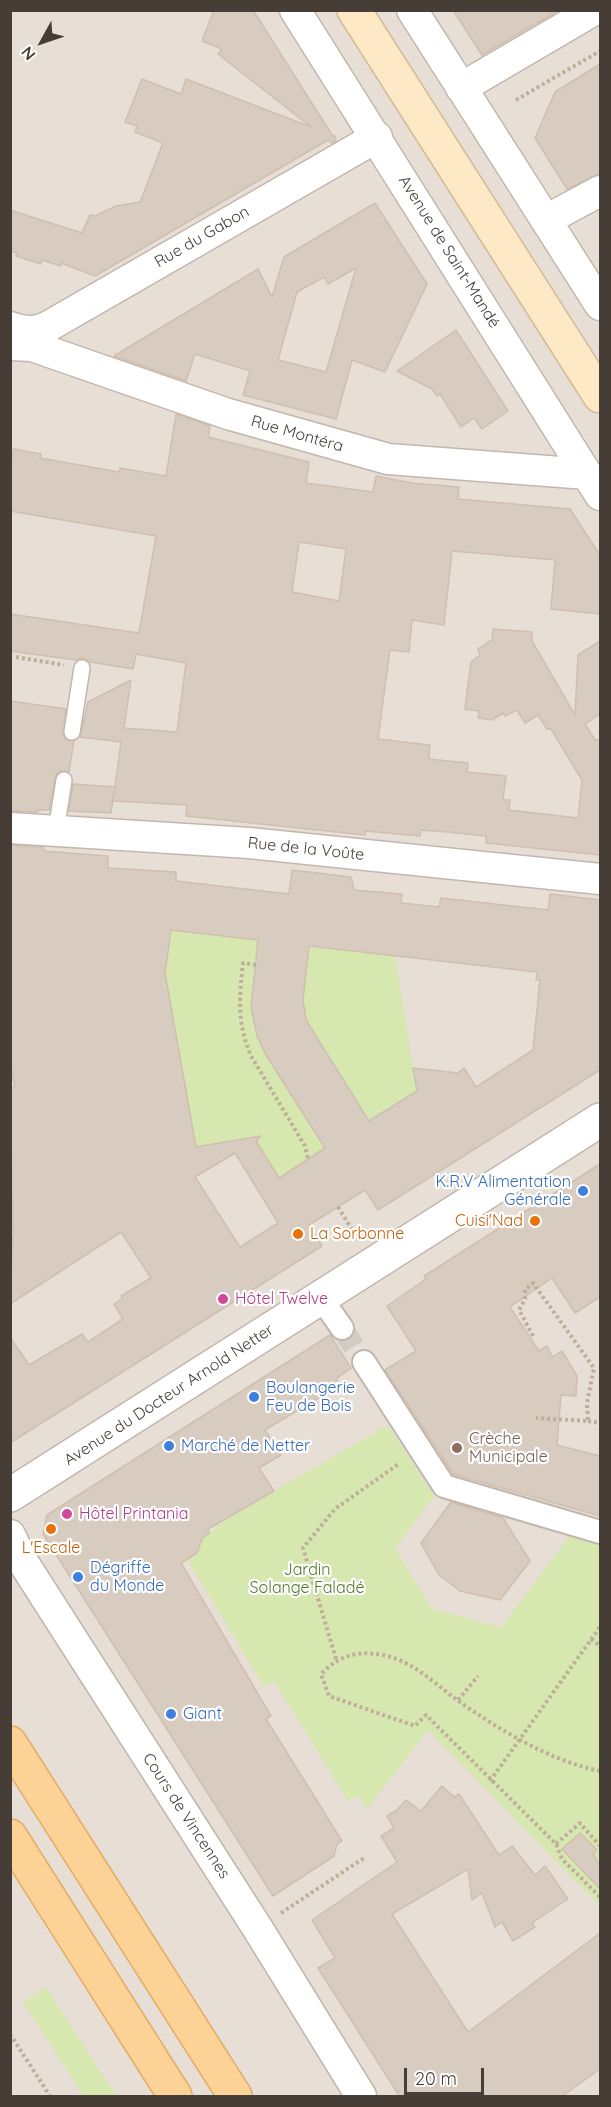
<!DOCTYPE html>
<meta charset="utf-8">
<style>
body{margin:0}
#map{position:relative;width:611px;height:2107px;overflow:hidden;background:#f3eee7;font-family:Quicksand,sans-serif}
canvas{display:block}
.frame{position:absolute;inset:0;border:12px solid #463e36;pointer-events:none}
.north{position:absolute;left:12px;top:12px;width:60px;height:60px;-webkit-text-stroke:4px #fff;paint-order:stroke;rotate:230deg;font-size:16px;font-weight:700;line-height:24px;text-align:center;color:#463e36}
.north::after{content:'';display:block;margin:auto;width:21px;height:27px;background:#463e36;clip-path:polygon(50% 0,100% 100%,50% 72%,0 100%)}
.scale{position:absolute;left:404px;top:2068px;width:80px;height:27px;box-sizing:border-box;border:3px solid #463e36;border-top:0;padding-left:8px;font-size:18px;line-height:21px;white-space:nowrap;color:#463e36;-webkit-text-stroke:4px #fff;paint-order:stroke}
</style>
<div id="map">
<canvas width="611" height="2107"></canvas>
<div class="frame"></div>
<div class="north">N</div>
<div class="scale">20 m</div>
</div>
<script>
const context = document.querySelector('canvas').getContext('2d');
context.lineJoin = 'round';
function fillPath(path, color) { context.fillStyle = color; context.fill(path, 'evenodd'); }
function stroke(path, color, width, dash) { context.strokeStyle = color; context.lineWidth = width; context.lineCap = dash ? 'butt' : 'round'; context.setLineDash(dash || []); context.stroke(path); }
function drawText(font, color, halo, rows, align = 'center') {
  context.font = font + ' Quicksand,sans-serif'; context.lineWidth = 4.5; context.setLineDash([]); context.textBaseline = 'middle'; context.strokeStyle = halo; context.fillStyle = color; for (const [text, x, y, turn = 0] of rows) {
    context.save(); context.translate(x, y); context.rotate((+turn || 0) * Math.PI / 180); context.textAlign = isNaN(turn) ? turn : align; if (halo) context.strokeText(text, 0, 0); context.fillText(text, 0, 0); context.restore();
  }
}
const residential = new Path2D(`
 M11,11h589v2085h-589z`);
const green = new Path2D(`
 M171,930l91,11 -5,12 -5,46 5,37 9,20 54,84 8,6 -49,32 -25,-40 -58,9 -31,-174z
 M306,946l89,10 22,135 -52,32c-16,-29 -54,-82 -61,-112 -5,-21 5,-44 2,-65z
 M388,1425l46,71 -39,52 37,61 69,18 72,-95 27,13v361l-172,-176 -61,79 -8,-14 -11,6 -74,-120 -10,6 -77,-128 10,-6 5,-14 24,-20z
 M46,1987l70,109h-33l-60,-94z`);
const building = new Path2D(`
 M214,10h39l79,125 3,1 1,5 -4,2 -4,-3 -233,136 -34,-13v3l-19,-6 -1,4 -25,-8 1,-3 -7,-2v-41l72,23 8,-18 5,1 21,-10 24,-4 23,-59 -28,-11 2,-6 -12,-4 17,-43 39,15 5,-15 125,48 -93,-73 4,-5 -20,-8z
 M453,10h106l-77,45z
 M600,64v110l-33,15 -32,-51 20,-46z
 M375,203l52,81 -42,88 -33,-12 -16,59 -93,-24 7,-24 -55,-17 -9,27 -72,-25 144,-87 14,28 12,-40zM356,268l-30,104 -48,-12 19,-68 27,-15 4,7z
 M456,330l52,81 -26,18 -8,-11 -13,9 -21,-33 -3,2 -5,-7 -35,-18z
 M176,414l34,12 -2,11 101,25 -3,21 67,9 3,-16 36,7 47,4 -1,12 112,10 30,46v59l-49,-5 4,-49 -103,-9 -8,74 -32,-5 -3,32 -19,-2 -12,89 52,6 -1,14 39,4 -1,9 39,4 -3,24h7l-1,10 69,8 4,-38 -31,-51h-4l-9,-14 -13,8 -8,-13 -12,6 -2,-3 -11,7 -14,-2 1,-7 -14,-2 6,-47 9,-7 -2,-6 14,-9 1,-11 39,3v9l43,74 3,-60 22,-14v73l-15,10 10,16h5v115l-114,-12v-7l-39,-4 -26,-2 -1,6 -55,-5v4l-179,-19 1,-11 -74,-4 8,-59 -41,-5 8,-35 43,-22 -7,48 53,4 9,-69 -50,-9 -3,15 -43,-7 -7,-4 -7,2 -66,-9v-37l129,19 17,-97 -146,-25v-49l4,-13 27,5 -1,4 79,14 1,-4 46,8zM299,542l47,7 -7,52 -47,-9z
 M10,701l56,8 -3,26 3,5 8,1 -5,31 -8,-1 -5,3 -7,36h-11v2l-28,-1z
 M73,784l42,3 -4,26 -42,-2z
 M10,845l33,2 1,4 64,5v12l68,4v9l113,13 3,-24 59,7 3,13 48,4 -1,9 38,4 2,-9 107,12 2,-16 50,6v170l-222,140 -13,-20 -56,35 13,21 -312,197v-106l19,28 53,-31 6,8 35,-23 -9,-15 9,-6 -2,-2 30,-18 -30,-46 -111,72 3,-71 -3,-145 5,-1 -5,-23zM171,930l87,10 -7,67 6,29 9,19 59,93 -46,30 -23,-37 5,-5 -65,11 -31,-174zM309,946l228,26 -1,8h4l-7,70 -57,37 -12,-19 -6,5 -45,-5 4,23 -48,30 -63,-101 -3,-20zM235,1153l43,70 -38,24 -45,-70z
 M600,1164v133l-25,16 -23,-35 -42,29 29,44 8,-5 6,11 9,-6 15,25 -1,20 -15,-1 -4,50 43,11v60l-147,-42 -68,-104 31,-19 -29,-45 39,-27 -2,-3z
 M330,1335l21,33 -15,11 4,6 -75,45 16,25 -22,13 15,23 -66,38 1,4 -7,6 -5,14 -16,10 90,153 -5,3 76,122 -5,3 -3,12 -61,40 -230,-362 4,-19z
 M451,1502l52,16 27,43 -30,39 -40,-9 -21,-16 -18,-32z
 M442,1786l12,11 5,-3 40,61 13,-9 23,29 10,-9 23,33 -36,24 3,4 -22,14 -11,-19 -7,5 -13,-34 -10,7 -4,-31 -76,45 76,118 132,-99v136l-39,28h-161l-82,-129 17,-10 -23,-38 85,-58 -16,-26 13,-8 -7,-12 10,-6 9,-10 15,11z
 M580,1833l17,17 -4,4 7,12v23l-38,-40z`);
const pedestrianTunnel = new Path2D(`
 M342,1328l22,34`);
const path = new Path2D(`
 M516,100l84,-49
 M16,657l48,8
 M256,965l-13,-2c-4,34 -6,60 8,93l54,90 3,13
 M338,1207l21,34
 M533,1336l-14,-26 6,-11v-9l8,-7 61,85 -7,35 1,18 -52,-3
 M588,1421l12,2
 M591,1639l9,7
 M336,1659l-33,-111 32,-39 65,-46
 M458,1700l20,-24
 M600,1771c-50,-10 -102,-42 -143,-71 -23,-17 -44,-39 -74,-45 -27,-5 -44,1 -62,19l8,22 86,30 11,-11 130,129 6,15 38,38
 M490,1781l110,-154
 M556,1844l24,-21 20,23
 M281,1913l83,-55
 M10,2034l40,62`);
const service = new Path2D(`
 M72,732l10,-64
 M56,831l8,-51`);
const pedestrian = new Path2D(`
 M321,1298l21,30
 M364,1362l80,124 156,46`);
const minor = new Path2D(`
 M295,10l305,485
 M412,10l188,295
 M461,88l133,-78
 M546,220l54,-29
 M10,327c16,5 25,6 39,-1l328,-189
 M10,345l22,1 196,68 160,45 199,15
 M10,828l239,15 351,36
 M10,1535l13,27 235,367 103,167`);
const tertiary = new Path2D(`
 M10,1495l590,-375`);
const secondary = new Path2D(`
 M354,10l246,386`);
const primary = new Path2D(`
 M10,1743l225,353
 M10,1836l165,260`);
const markers = [
 [583,1191,6,"#3f7fe0"],
 [535,1221,6,"#e8710a"],
 [298,1234,6,"#e8710a"],
 [223,1299,6,"#d1479c"],
 [254,1397,6,"#3f7fe0"],
 [169,1446,6,"#3f7fe0"],
 [457,1448,6,"#8d6e63"],
 [67,1514,6,"#d1479c"],
 [51,1529,6,"#e8710a"],
 [78,1577,6,"#3f7fe0"],
 [171,1714,6,"#3f7fe0"]
];
const streetNames = [
 ["Rue du Gabon",202,237,-30],
 ["Avenue de Saint-Mandé",449,252,58],
 ["Rue Montéra",297,434,16],
 ["Rue de la Voûte",306,849,6],
 ["Avenue du Docteur Arnold Netter",169,1395,-33],
 ["Cours de Vincennes",186,1816,57]
];
const shopNames = [
 ["K.R.V Alimentation",571,1182,"right"],
 ["Générale",571,1200,"right"],
 ["Boulangerie",266,1388],
 ["Feu de Bois",266,1406],
 ["Marché de Netter",181,1446],
 ["Dégriffe",90,1568],
 ["du Monde",90,1586],
 ["Giant",183,1714]
];
const foodNames = [
 ["Cuisi'Nad",523,1221],
 ["La Sorbonne",310,1234,"left"],
 ["L'Escale",51,1548,"center"]
];
const hotelNames = [
 ["Hôtel Twelve",235,1299],
 ["Hôtel Printania",79,1514]
];
const educationNames = [
 ["Crèche",469,1439],
 ["Municipale",469,1457]
];
const parkNames = [
 ["Jardin",307,1570],
 ["Solange Faladé",307,1588]
];
fillPath(residential, '#e7dfd5');
fillPath(green, '#d6e7b0');
fillPath(building, '#d8cbbf');
stroke(building, '#d0bfb0', 1.5);
stroke(pedestrianTunnel, '#d0cbc4', 22, [22, 11]);
stroke(service, '#c2b7ac', 18);
stroke(pedestrian, '#c2b7ac', 26);
stroke(minor, '#c2b7ac', 33);
stroke(tertiary, '#c2b7ac', 36);
stroke(secondary, '#d3bb97', 36);
stroke(primary, '#e3ad65', 36);
stroke(path, '#c0ae9b', 4, [3, 3]);
stroke(service, '#fff', 15);
stroke(pedestrian, '#fff', 22);
stroke(minor, '#fff', 30);
stroke(tertiary, '#fff', 33);
stroke(secondary, '#fee9c6', 33);
stroke(primary, '#fdd296', 33);
for (const [x, y, r, color] of markers) { const dot = new Path2D(); dot.arc(x, y, r, 0, 2 * Math.PI); context.fillStyle = color; context.fill(dot); stroke(dot, '#fff', 2); }
drawText('16px', '#463e36', '#fff', streetNames);
drawText('16px', '#366cbe', '#fff', shopNames, 'left');
drawText('16px', '#c56008', '#fff', foodNames, 'right');
drawText('16px', '#b23c85', '#fff', hotelNames, 'left');
drawText('16px', '#785e54', '#fff', educationNames, 'left');
drawText('16px', '#517829', '#fff', parkNames);
</script>
